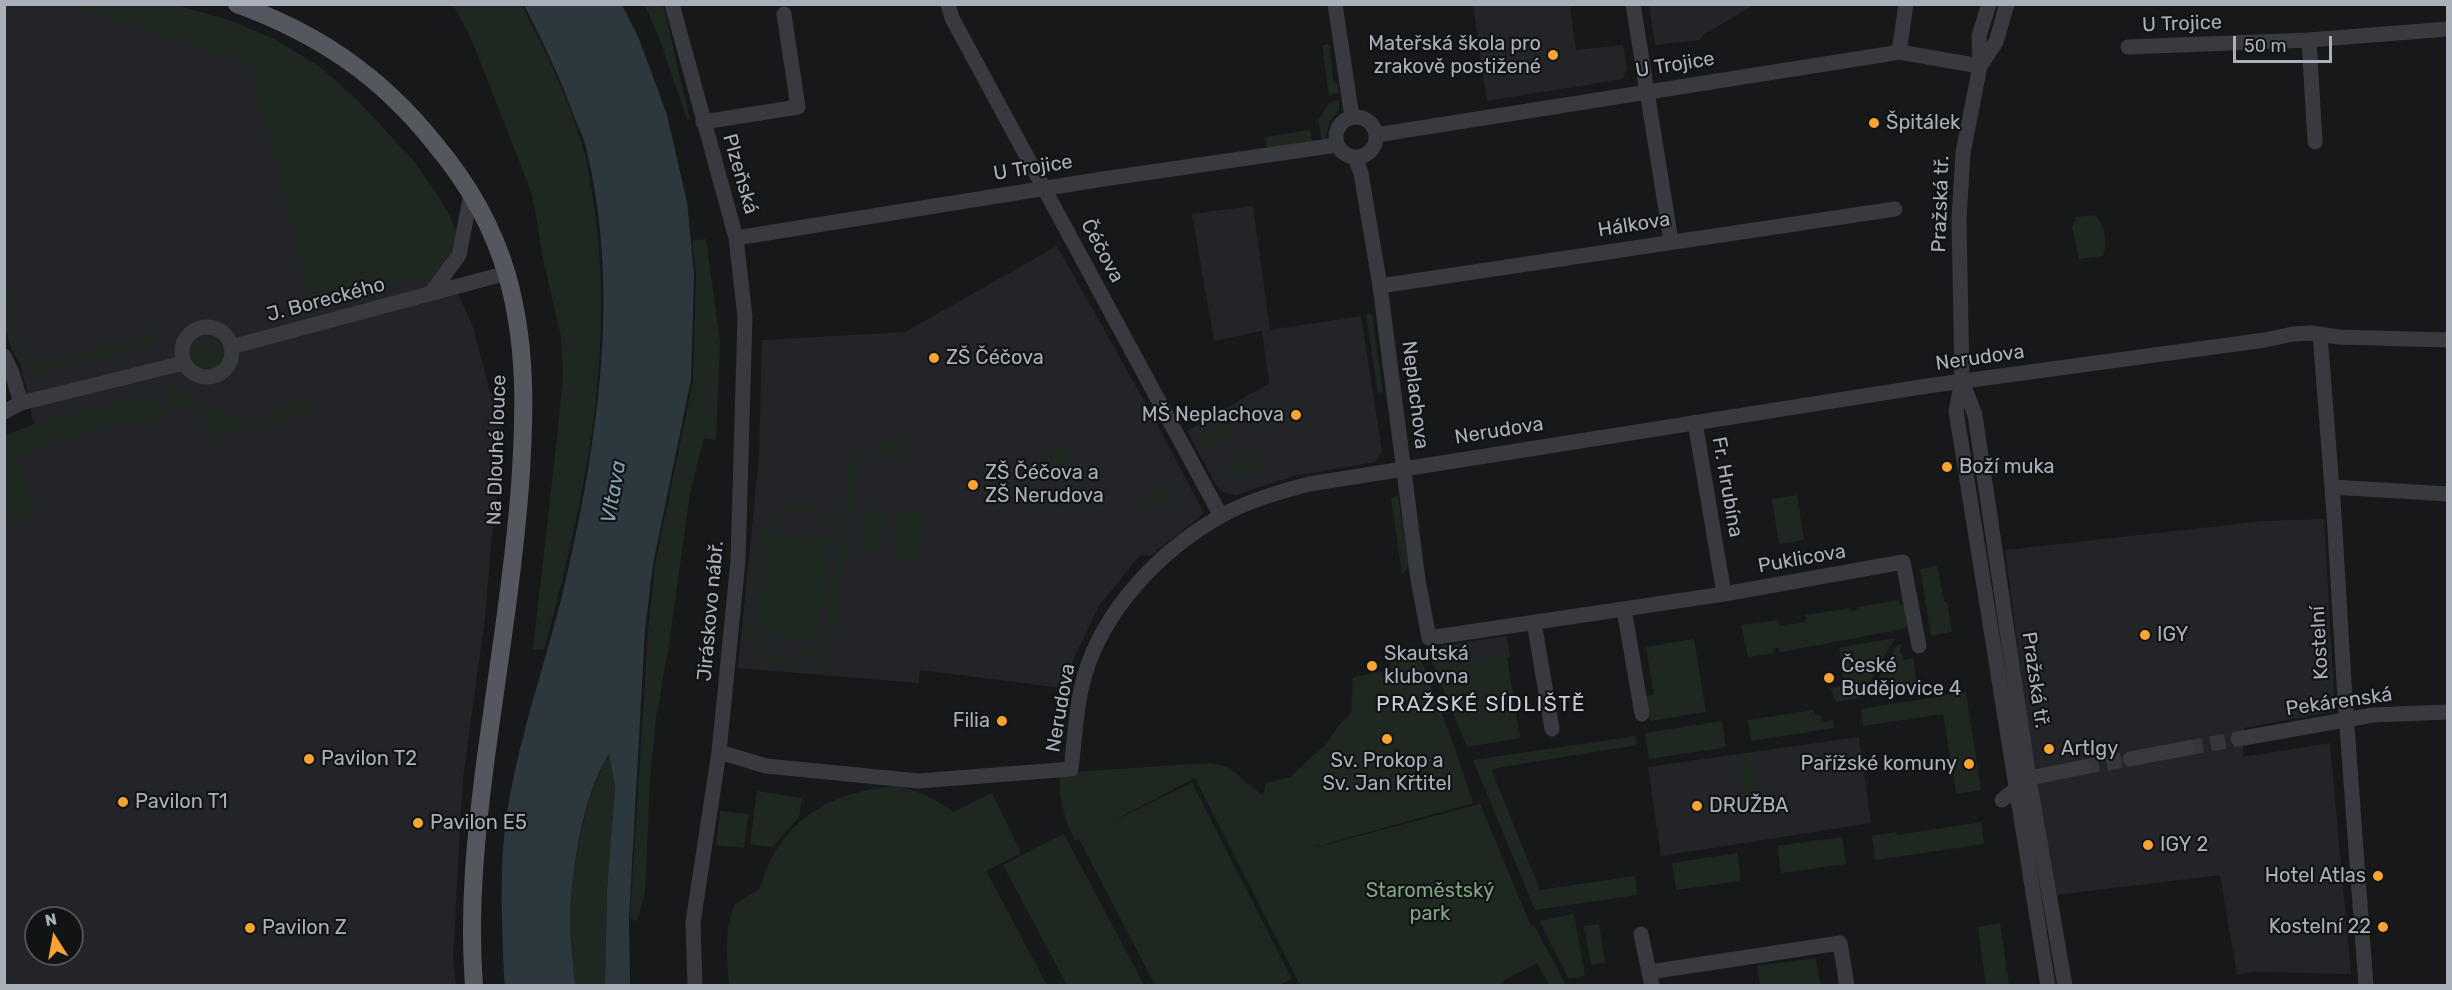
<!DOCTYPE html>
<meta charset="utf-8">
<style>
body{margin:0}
#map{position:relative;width:2452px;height:990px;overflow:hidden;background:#17181a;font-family:Rubik,sans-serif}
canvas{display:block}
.frame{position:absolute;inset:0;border:6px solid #a9b0ba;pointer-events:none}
.north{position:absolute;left:24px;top:906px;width:60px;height:60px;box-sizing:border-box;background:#121315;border:2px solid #4e5257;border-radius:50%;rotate:349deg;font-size:16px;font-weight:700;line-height:24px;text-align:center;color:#a9b0ba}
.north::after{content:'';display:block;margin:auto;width:21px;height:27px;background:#f7a432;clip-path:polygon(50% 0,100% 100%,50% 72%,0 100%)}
.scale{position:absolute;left:2233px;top:36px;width:99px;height:27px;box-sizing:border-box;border:3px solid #a9b0ba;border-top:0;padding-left:8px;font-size:18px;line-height:21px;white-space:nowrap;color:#a9b0ba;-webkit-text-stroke:4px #121315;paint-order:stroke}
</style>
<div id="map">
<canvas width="2452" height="990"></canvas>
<div class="frame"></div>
<div class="north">N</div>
<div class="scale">50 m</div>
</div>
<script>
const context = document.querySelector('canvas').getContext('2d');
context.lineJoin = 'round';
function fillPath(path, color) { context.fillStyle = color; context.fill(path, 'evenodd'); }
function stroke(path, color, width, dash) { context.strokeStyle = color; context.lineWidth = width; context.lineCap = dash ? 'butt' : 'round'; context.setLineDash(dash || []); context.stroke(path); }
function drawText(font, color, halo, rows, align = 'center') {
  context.font = font + ' Rubik,sans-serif'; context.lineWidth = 4.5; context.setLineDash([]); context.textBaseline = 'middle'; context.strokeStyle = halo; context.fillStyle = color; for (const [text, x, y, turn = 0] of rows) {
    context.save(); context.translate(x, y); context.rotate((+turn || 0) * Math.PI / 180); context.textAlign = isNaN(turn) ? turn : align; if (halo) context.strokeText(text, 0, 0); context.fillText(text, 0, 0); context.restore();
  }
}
const built = new Path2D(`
 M5,5h122l115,42 198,206 33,74 17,65 13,15 -18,211 -22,160 -10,179 3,28h-451l-1,-549 30,-12 -29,-126zM36,918h36v36h-36z
 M1473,5h97l6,45 47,-5 4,23 -4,11 -136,22z
 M1649,5l105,-1v1l-51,30 -3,5 -45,5z
 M1253,206l17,124 91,-14 21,135 -7,11 -81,14 -58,19 -12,-2 -7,-6 -30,-56 82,-48 -7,-52 -48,10 -22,-127z
 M1057,246l98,174 49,93 -54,43 -10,-1 -41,51 -27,56 3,10 -5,17 -150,-19 -1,13 -181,-15 21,-212 3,-116 143,-8z
 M2324,519l11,192 -91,17 -1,29 87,-14 21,231 -97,-2 -17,3 -17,-100 -164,20 -23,-134 -28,-211 260,-29z
 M1507,636l3,21 -67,9 -3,-20z
 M1859,737l12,86 -210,33 -13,-89z`);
const green = new Path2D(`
 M70,5h28l-1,2 4,1 -1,4 2,1 2,-3 5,1 2,-6h65l53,15 47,20 44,27 37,33 56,60 26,37 12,21 6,17 -7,19 -18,22 -22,5 -51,7 -47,13 -62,-236z
 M453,5h69c24,47 47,94 62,146 5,16 6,33 9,49 24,151 -9,305 -49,450l-11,-1 25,-220 5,-55 -2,-38 -17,-73 -12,-69 -61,-156z
 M645,5h18l27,114h-3l-29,-84z
 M1328,44l3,3 -2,1 5,35 4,1 1,9 -10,2 -7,-50z
 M1339,100v10l-9,11 -5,19 -3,2 -4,-22 12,-18z
 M1310,130l2,11 -45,7 -2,-11z
 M2095,215c10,12 13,26 8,41l-24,3 -7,-32 4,-10z
 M706,239l14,103 -4,98 -12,-2 -14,55 -21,152 -13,73 -6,63 -5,112 -8,28 -7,-2 18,-288 7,-67 38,-183 3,-107 -4,-33z
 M4,271l12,49 -4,2 9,30 15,14 111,-29 8,-7 3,3v7l-9,6 -98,24 -23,2c-28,-24 -24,-66 -24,-101z
 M1372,314l11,79 -5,1 -12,-79z
 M190 354a17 17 0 1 1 34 0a17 17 0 1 1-34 0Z
 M178,388l16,8 9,9 -26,6 -7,-2 -4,-17v-3z
 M155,393l7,24 -76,15 -68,24 17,60 -30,8v-88l29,-12z
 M306,399l14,6 2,5 -113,28 -5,-23 13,-7c47,36 49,-6 89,-9z
 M1224,422l7,13 -27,14 -7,-13z
 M893,439l8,2 5,10 -18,9 -12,-3 -2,-7z
 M1065,445l7,13 -17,9 -15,-3 -4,-8z
 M850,457l10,1 -31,211 -9,-1 1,-17c-29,25 -62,16 -76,-20l14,-99c21,-40 59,-34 81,0zM797,510c21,1 39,15 40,37l-12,86c-14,33 -61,37 -73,0 -4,-11 9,-95 14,-105 7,-11 19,-16 31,-18z
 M1252,458l8,2 4,13 -33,5 -3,-10 4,-6z
 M1164,480l12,16 -26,18 -11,-13z
 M1797,495l7,45 -25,4 -7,-45z
 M1398,496l11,71 -7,7 -11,-76z
 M865,507l21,3 -6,42 -21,-3z
 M899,509l26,4 -6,46 -26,-3z
 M767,532l64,7 -12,102 -64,-7z
 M1937,566l7,36h3l5,30 -21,4 -11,-67z
 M1899,600l1,5 7,-1 3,16 -6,9 -124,23 -1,-4h-6l1,5 -26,4 -7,-32 36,-5 2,6 27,-4v-7l44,-7 1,3 6,-1 1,-3z
 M1895,638l-34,60 -25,4 -6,-14 14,-2 -5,-38z
 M1694,639l12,73 -56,9 -4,-25 8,-1 -8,-48z
 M1902,644l-2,7 4,9 9,-2 5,31 -50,8 29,-52z
 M1442,649l3,15 62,-9 13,83 -53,9 -38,-92 5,-5z
 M1418,652l35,91 20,60 -154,43 -2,-2 1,3 162,-43 51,122 4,1 31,58h-17l-12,-22 -36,19 2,3h-203l-105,-207 -88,46 85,-41 100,196 -13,6h-124l-76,-146 -4,1c-11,-21 -16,-40 -15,-64l12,-4 137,-9 19,4 35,29 3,-13 24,-6 36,-33 14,-20 11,-10 2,-37 38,-7 -2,-14z
 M1966,692l15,98 -25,4 -13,-80 -80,12 -2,-17z
 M1814,710l1,5h6l2,7 10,-2 1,8 -83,13 -3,-21z
 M1722,721l4,26 -77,12 -4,-26z
 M1635,736l2,9 -146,24 49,121 95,-14 2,19 -102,15 -62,-150z
 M609,754l6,33 -8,104 -2,94 -30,1c-2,-25 -6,-51 -5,-75 4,-53 14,-111 39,-157z
 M1752,758l5,32 -14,2 -4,-32z
 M896,786c23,5 38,12 57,26l39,-19 29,60 -35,18 61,114h-318c-2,-32 -5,-49 5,-80l26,-16c19,-68 68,-97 136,-103z
 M757,791l45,7 -3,19 -26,30 -23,-3z
 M720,811l28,3 -4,34 -28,-3z
 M1981,822l3,22 -109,16 -3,-24 24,-4 1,3z
 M1064,834l80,151h-77l-64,-120z
 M1842,837l4,27 -65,9 -4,-27z
 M1737,853l4,28 -65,9 -4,-27z
 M1574,914l11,62 -16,3 -30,-58z
 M2000,923l9,62h-23l-8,-58z
 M1599,924l6,39 -14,2 -7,-39z
 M1816,958l4,27h-60l-3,-19z`);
const water = new Path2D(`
 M524,5h98l17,34 28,76 20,87 7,72 -3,106 -38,184 -8,66 -16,288 1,67h-25l2,-94 8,-104 -6,-33c-26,41 -36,109 -39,157 -1,24 3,50 5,74h-70l-1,-9c-2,-51 -5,-104 2,-155 11,-80 39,-155 58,-233 33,-141 57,-293 23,-436 -2,-12 -8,-23 -12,-33 -14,-40 -32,-77 -51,-114z`);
const minorTunnel = new Path2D(`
 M2188,748l50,-9
 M2084,767l46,-8`);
const minor = new Path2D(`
 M672,4l64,234 9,79 -7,244 -19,191 -26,170 2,64
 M948,4l4,14 269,498
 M1335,4l17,113
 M1633,4l38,237
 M1989,4l-10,32 1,30 -17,87 -4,66 3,162 -6,30 92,575
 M2309,40l6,102
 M2128,47l181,-7 139,-11
 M1899,52l7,-48
 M1980,66l16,-24 11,-38
 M1336 137a20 20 0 1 1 40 0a20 20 0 1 1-40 0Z
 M703,122l95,-15 -14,-93
 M1376,135l512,-81 11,-2 81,14
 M1355,157l6,16 19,113 38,294 11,58 295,-44 179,-32 16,84
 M736,238l367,-59 234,-34
 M1380,286l515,-77
 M431,293l28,-38 12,-61
 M182 352a25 25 0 1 1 50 0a25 25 0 1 1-50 0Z
 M2320,334l14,180 11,185 21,287
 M231,347l276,-74
 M4,356l8,17 9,30
 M1962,381l13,34 54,364 36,207
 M4,412l17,-9 163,-40
 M1695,422l29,172
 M2332,487l116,7
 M1624,609l18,105
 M1534,622l18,107
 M2238,739l135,-24 75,-3
 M719,752l47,14 153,15 152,-12c4,-31 5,-65 14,-95 20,-66 75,-123 134,-157 28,-16 60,-25 90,-33l618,-98 338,-46 28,-6 18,-1 28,4 109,3
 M2130,759l58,-11
 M2020,780l64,-13
 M2002,800l20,-16
 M1641,934l11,52
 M1650,972l190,-29 7,43`);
const major = new Path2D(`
 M237,4c82,30 144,72 198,140 32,38 58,83 72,131 20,70 18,139 13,211 -7,91 -22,181 -34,271 -10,76 -18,152 -12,229`);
const markers = [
 [1553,55,6,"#f7a432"],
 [1874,123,6,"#f7a432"],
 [934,358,6,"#f7a432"],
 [1296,415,6,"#f7a432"],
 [1947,467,6,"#f7a432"],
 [973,485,6,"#f7a432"],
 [2145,635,6,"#f7a432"],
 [1372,666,6,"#f7a432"],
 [1829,678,6,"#f7a432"],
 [1002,721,6,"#f7a432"],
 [1387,739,6,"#f7a432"],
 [2049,749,6,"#f7a432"],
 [309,759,6,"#f7a432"],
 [1969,764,6,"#f7a432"],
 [123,802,6,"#f7a432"],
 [1697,806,6,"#f7a432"],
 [418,823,6,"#f7a432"],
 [2148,845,6,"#f7a432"],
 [2378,876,6,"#f7a432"],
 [2383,927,6,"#f7a432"],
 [250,928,6,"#f7a432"]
];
const streetNames = [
 ["U Trojice",2182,24,-2],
 ["U Trojice",1675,65,-9],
 ["U Trojice",1033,168,-9],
 ["Plzeňská",740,174,74],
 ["Pražská tř.",1941,204,-88],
 ["Hálkova",1634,225,-9],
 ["Čéčova",1102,251,62],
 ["J. Boreckého",326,300,-15],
 ["Nerudova",1980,358,-8],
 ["Neplachova",1415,395,83],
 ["Nerudova",1499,431,-9],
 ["Na Dlouhé louce",497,450,-88],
 ["Fr. Hrubína",1727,487,80],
 ["Puklicova",1802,559,-10],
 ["Jiráskovo nábř.",711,611,-85],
 ["Kostelní",2320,643,-93],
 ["Pražská tř.",2035,680,82],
 ["Pekárenská",2339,702,-8],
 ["Nerudova",1061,708,-80]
];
const poiNames = [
 ["Mateřská škola pro",1541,44,"right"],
 ["zrakově postižené",1541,67,"right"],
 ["Špitálek",1886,123],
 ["ZŠ Čéčova",946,358],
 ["MŠ Neplachova",1284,415,"right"],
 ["Boží muka",1959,467],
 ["ZŠ Čéčova a",985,473],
 ["ZŠ Nerudova",985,496],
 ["IGY",2157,635],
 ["Skautská",1384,654],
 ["klubovna",1384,677],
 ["České",1841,666],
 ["Budějovice 4",1841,689],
 ["Filia",990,721,"right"],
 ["ArtIgy",2061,749],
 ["Pavilon T2",321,759],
 ["Sv. Prokop a",1387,761,"center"],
 ["Sv. Jan Křtitel",1387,784,"center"],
 ["Pařížské komuny",1957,764,"right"],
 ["Pavilon T1",135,802],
 ["DRUŽBA",1709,806],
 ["Pavilon E5",430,823],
 ["IGY 2",2160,845],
 ["Hotel Atlas",2366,876,"right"],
 ["Kostelní 22",2371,927,"right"],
 ["Pavilon Z",262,928]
];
const parkNames = [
 ["Staroměstský",1430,891],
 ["park",1430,914]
];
const waterNames = [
 ["Vltava",614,492,-80]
];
const neighbourhoodNames = [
 ["PRAŽSKÉ SÍDLIŠTĚ",1481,705]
];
fillPath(built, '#232427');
fillPath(green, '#1f2820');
fillPath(water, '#2d383e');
stroke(minorTunnel, '#34363a', 15, [15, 8]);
stroke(minor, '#383a3f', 15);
stroke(major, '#54575e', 18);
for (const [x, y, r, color] of markers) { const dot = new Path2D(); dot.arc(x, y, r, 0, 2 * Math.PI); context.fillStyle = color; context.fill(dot); stroke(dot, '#121315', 2); }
drawText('20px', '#a9b0ba', '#121315', streetNames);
drawText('20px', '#a9b0ba', '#121315', poiNames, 'left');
drawText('20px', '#81a580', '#121315', parkNames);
drawText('italic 21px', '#80a1b6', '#121315', waterNames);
context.letterSpacing = '1.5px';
drawText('21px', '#caced6', '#121315', neighbourhoodNames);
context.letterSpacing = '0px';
</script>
